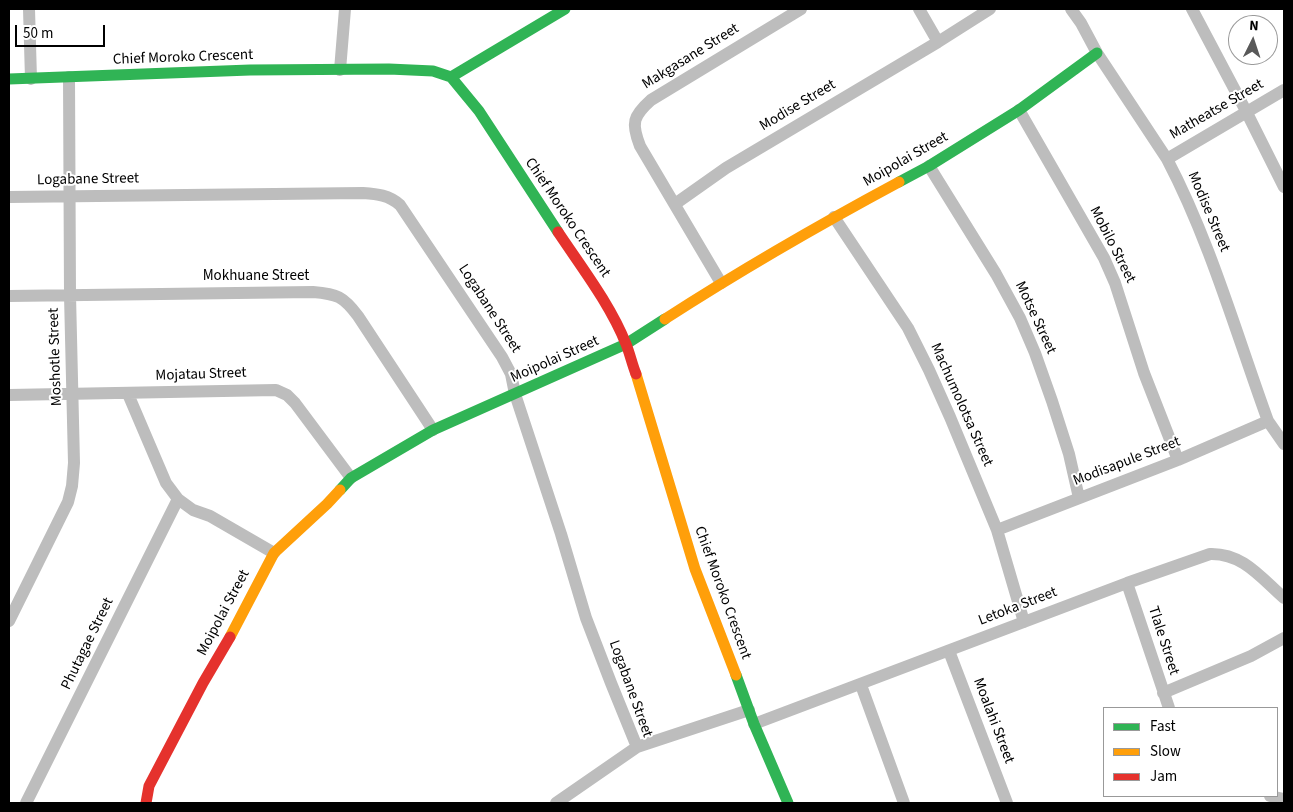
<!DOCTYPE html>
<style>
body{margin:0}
#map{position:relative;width:1293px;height:812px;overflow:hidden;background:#fff;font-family:"Source Sans 3",sans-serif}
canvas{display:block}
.frame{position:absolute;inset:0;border:10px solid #000;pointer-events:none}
.legend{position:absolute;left:1103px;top:707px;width:175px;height:90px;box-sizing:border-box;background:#fff;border:1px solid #999;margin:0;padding:6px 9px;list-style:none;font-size:15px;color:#000}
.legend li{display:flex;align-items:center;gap:10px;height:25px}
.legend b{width:25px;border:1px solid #999}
.north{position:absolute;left:1228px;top:15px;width:50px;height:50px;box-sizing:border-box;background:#fff;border:1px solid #999;border-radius:50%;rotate:4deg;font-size:14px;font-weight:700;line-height:20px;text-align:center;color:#000}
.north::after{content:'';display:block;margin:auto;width:18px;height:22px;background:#595959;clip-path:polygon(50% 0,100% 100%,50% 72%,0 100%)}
.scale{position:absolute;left:15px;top:25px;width:90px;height:22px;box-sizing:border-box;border:2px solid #000;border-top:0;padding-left:6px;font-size:15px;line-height:18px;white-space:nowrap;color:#000;-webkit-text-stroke:4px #fff;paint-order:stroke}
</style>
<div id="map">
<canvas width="1293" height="812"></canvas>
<div class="frame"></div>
<ul class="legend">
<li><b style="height:6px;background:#30b455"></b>Fast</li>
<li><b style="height:6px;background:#ff9f0a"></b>Slow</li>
<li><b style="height:6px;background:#e5322d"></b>Jam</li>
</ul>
<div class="north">N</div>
<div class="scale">50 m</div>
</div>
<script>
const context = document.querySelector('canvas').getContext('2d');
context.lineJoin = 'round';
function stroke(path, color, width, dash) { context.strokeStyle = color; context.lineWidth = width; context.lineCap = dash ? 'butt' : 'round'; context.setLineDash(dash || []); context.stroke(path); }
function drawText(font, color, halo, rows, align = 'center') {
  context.font = font + ' "Source Sans 3",sans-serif'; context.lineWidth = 4; context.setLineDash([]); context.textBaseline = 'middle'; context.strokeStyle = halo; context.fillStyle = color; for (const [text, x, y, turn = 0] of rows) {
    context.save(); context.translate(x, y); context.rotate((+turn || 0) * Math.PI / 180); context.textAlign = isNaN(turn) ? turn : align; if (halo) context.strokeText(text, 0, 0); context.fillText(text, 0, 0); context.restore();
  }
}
const street = new Path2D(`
 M29,9l2,70
 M919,9l19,33
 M1071,9l10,14 16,30 70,106c43,82 69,174 101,262l16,23
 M1192,9l54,102 38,76
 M340,70l5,-61
 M1019,110l85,148 11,25 29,90 34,87
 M1167,159l117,-69
 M929,166l67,108 24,44 15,35 17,48 17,53 10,44
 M9,197l354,-4c14,1 26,2 37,12l102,152 9,17 4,20 46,140 25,84 25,65 26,64
 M675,204l51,-36 212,-126 52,-33
 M834,217l74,111 21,42 21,47 47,113 27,92
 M721,283l-81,-137c-9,-23 -7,-30 11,-46l150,-91
 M9,296l304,-4c24,2 30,4 45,24l75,114
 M128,394l38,89 12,16 15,11 17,6 64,37
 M9,395l267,-5 11,5 8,8 56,75
 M997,530l181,-70 90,-39
 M1127,583l42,125
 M9,621l59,-119 4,-16 2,-23 -4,-168 -1,-218
 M949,651l58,152
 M861,685l43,118
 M1163,693l88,-37 33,-18
 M754,724l373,-141 83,-29c33,-1 51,24 74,44
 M1270,796l14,3
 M26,803l152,-304
 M556,803l81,-56 112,-37`);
const fast = new Path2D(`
 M451,77l114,-68
 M9,79l241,-9 139,-1 44,2 18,6 28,34 79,121
 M899,182l30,-16 90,-56 78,-57
 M340,490l11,-12 82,-48 193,-86 39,-25
 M736,675l18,49 34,79`);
const slow = new Path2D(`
 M665,319c76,-49 154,-94 234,-137
 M636,374l59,195 41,106
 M230,637l44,-84 53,-49 13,-14`);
const jam = new Path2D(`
 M558,232c24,36 52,72 68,112 4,10 6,20 10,30
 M146,803l3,-17 54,-103 27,-46`);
const streetNames = [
 ["Makgasane Street",691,57,-32],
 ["Chief Moroko Crescent",183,58,-2],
 ["Modise Street",798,106,-31],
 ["Matheatse Street",1217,110,-30],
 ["Moipolai Street",906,160,-30],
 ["Logabane Street",88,180,-1],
 ["Modise Street",1208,212,67],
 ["Chief Moroko Crescent",567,218,56],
 ["Mobilo Street",1112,245,63],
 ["Mokhuane Street",256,277],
 ["Logabane Street",489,309,57],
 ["Motse Street",1035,318,65],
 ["Moshotle Street",56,357,-92],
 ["Moipolai Street",555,360,-24],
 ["Mojatau Street",201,375,-2],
 ["Machumolotsa Street",961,405,66],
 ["Modisapule Street",1127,462,-21],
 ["Chief Moroko Crescent",722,593,70],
 ["Letoka Street",1018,607,-21],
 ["Moipolai Street",224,613,-62],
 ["Tlale Street",1163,641,72],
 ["Phutagae Street",88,644,-64],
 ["Logabane Street",630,689,70],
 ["Moalahi Street",993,721,69]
];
stroke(street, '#bdbdbd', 12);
stroke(fast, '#30b455', 11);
stroke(slow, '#ff9f0a', 11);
stroke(jam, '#e5322d', 11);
drawText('15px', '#000', '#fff', streetNames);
</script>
